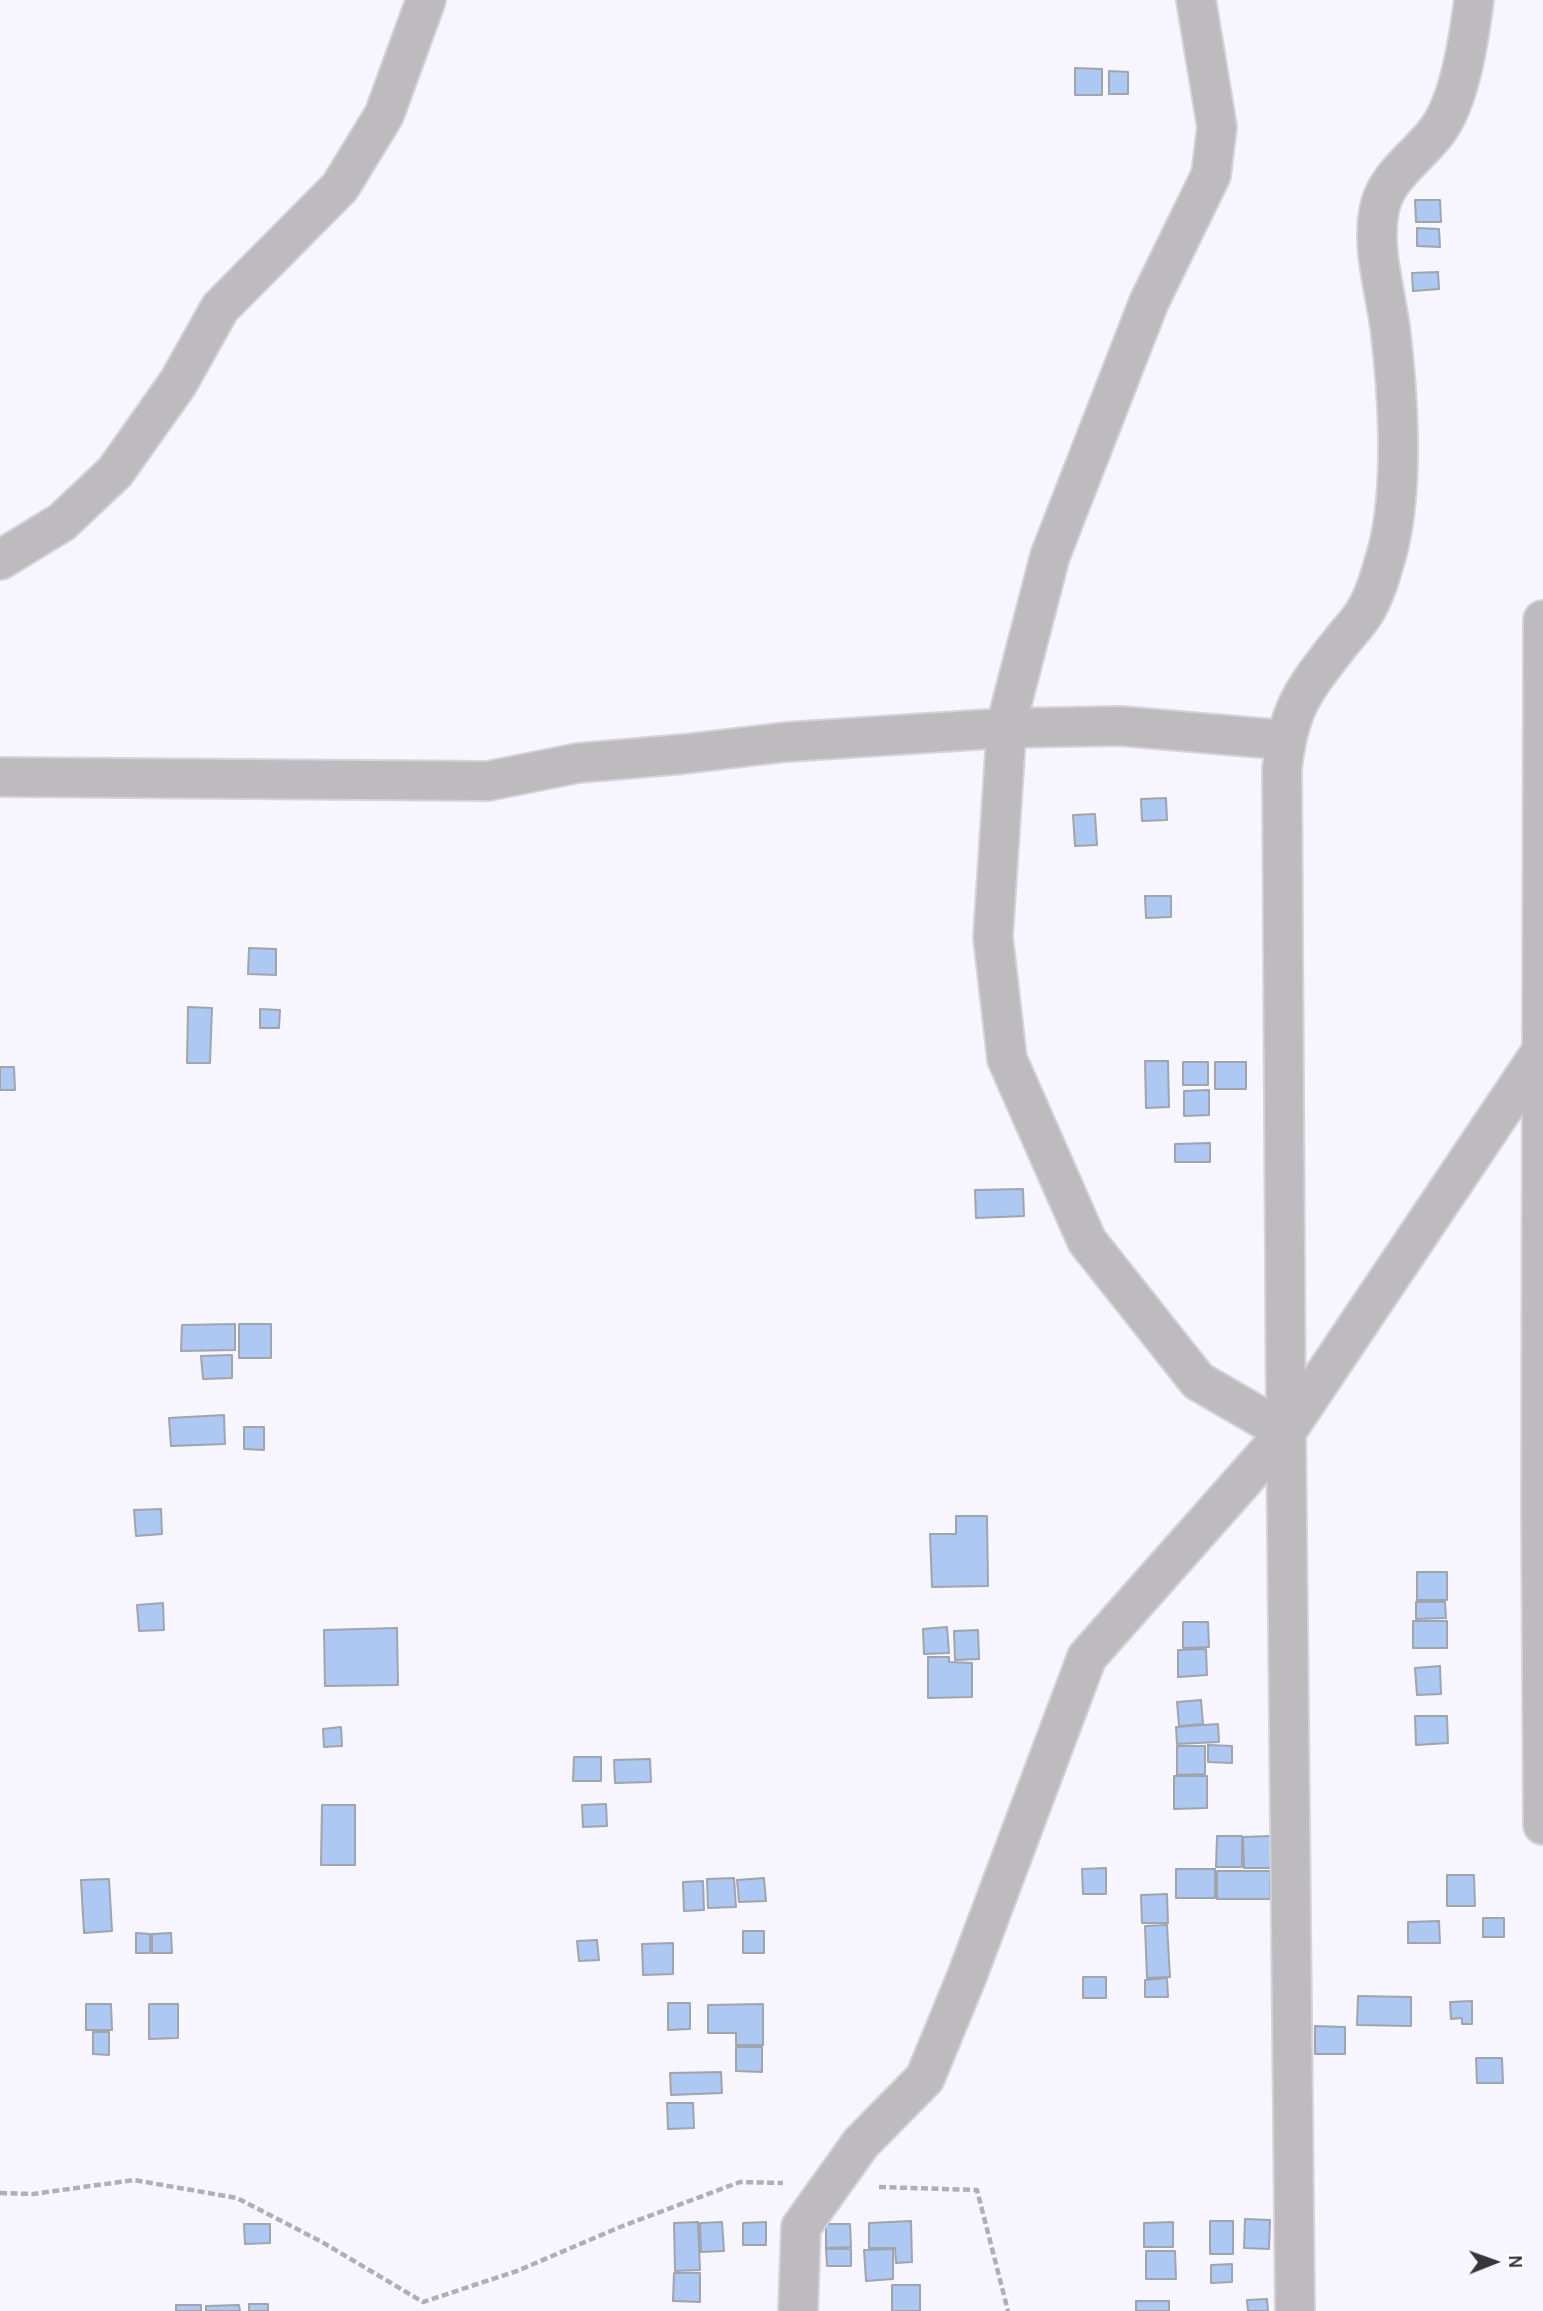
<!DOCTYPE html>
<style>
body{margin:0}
#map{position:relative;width:1543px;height:2311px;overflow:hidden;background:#f7f6fe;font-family:Karla,sans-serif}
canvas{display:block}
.north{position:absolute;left:1459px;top:2227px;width:70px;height:70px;-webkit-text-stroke:5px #fff;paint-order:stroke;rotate:89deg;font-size:19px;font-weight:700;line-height:28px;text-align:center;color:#373639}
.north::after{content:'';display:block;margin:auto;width:24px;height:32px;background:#373639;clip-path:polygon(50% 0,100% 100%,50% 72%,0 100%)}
</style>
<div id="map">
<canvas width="1543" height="2311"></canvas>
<div class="north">N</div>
</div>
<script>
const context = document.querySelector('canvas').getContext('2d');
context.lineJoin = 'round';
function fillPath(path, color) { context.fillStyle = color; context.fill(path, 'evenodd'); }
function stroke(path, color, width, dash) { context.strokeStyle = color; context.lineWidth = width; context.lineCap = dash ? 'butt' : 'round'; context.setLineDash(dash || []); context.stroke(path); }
const building = new Path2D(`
 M1075,68l27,1v26h-27z
 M1109,71l19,1v22h-19z
 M1415,200h25l1,22h-25z
 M1417,228l22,1 1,18 -23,-1z
 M1438,272l1,17 -26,2 -1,-18z
 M1166,798l1,22 -25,1 -1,-22z
 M1095,814l2,31 -22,1 -2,-31z
 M1145,896h26v21l-25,1z
 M249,948l27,1v26l-28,-1z
 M188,1007l24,1 -2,55h-23z
 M260,1009l20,1 -1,18h-19z
 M1145,1061h23l1,46 -23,1z
 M1183,1062h25v23h-25z
 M1215,1062h31v27h-31z
 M0,1067h14l1,23h-15z
 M1209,1090v25l-25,1v-25z
 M1210,1143v19h-35v-18z
 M1023,1189l1,27 -48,2 -1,-28z
 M235,1324v26l-54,1 1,-26z
 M239,1324h32v34h-32z
 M232,1355v23l-29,1 -2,-23z
 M224,1415l1,29 -54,2 -2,-28z
 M244,1427h20v23l-20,-1z
 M161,1509l1,25 -26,2 -2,-26z
 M956,1516h31l1,70 -56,1 -2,-53h26z
 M1417,1572h30v28h-30z
 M1416,1602h29l1,16 -30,1z
 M163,1603l1,27 -25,1 -2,-26z
 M1413,1621h34v27h-34z
 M1183,1622h25l1,25 -26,1z
 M947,1627l2,26 -25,1 -1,-25z
 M397,1628l1,57 -73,1 -1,-56z
 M978,1630l1,29 -24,1 -1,-29z
 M1206,1649l1,26 -29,2v-27z
 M928,1657h21v5l23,1v34l-44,1z
 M1440,1666l1,28 -24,1 -2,-27z
 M1201,1700l2,24 -24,2 -2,-24z
 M1415,1716h32l1,27 -32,2z
 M1218,1724l1,18 -42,2 -1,-17z
 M341,1727l1,19 -18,1 -1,-18z
 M1208,1745l24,1v17l-24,-1z
 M1177,1746h28v28l-28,1z
 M574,1757h27v24h-28z
 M650,1759l1,23 -36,1 -1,-23z
 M1174,1776h33v32l-33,1z
 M606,1804l1,22 -24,1 -1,-22z
 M322,1805h33v60h-34z
 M1217,1836h25v31h-26z
 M1271,1836l1,32h-28l-1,-31z
 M1106,1868v26h-23l-1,-25z
 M1176,1869h39v29h-39z
 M1217,1871h53v28h-53z
 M1447,1875h27l1,31h-28z
 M734,1878l2,29 -28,1 -1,-29z
 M764,1878l2,23 -27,1 -2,-22z
 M109,1879l3,52 -28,2 -3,-53z
 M703,1881l1,29 -20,1 -1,-29z
 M1167,1894l1,29h-26l-1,-28z
 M1483,1918h21v19h-21z
 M1439,1921l1,22h-32v-21z
 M1167,1925l3,52 -23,1 -2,-52z
 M743,1931h21v22h-21z
 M136,1933l14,1v19h-14z
 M171,1933l1,20h-20v-19z
 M597,1940l2,20 -20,1 -2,-20z
 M673,1943v31l-30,1 -1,-31z
 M1083,1977h23v21h-23z
 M1167,1978l1,19h-23v-17z
 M1358,1996l53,1v29l-54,-1z
 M1472,2001v23h-10v-6l-11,1 -1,-17z
 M668,2003h22v26l-22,1z
 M86,2004h25l1,26h-26z
 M149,2004h29v34l-29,1z
 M763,2004v41h-27v-12h-28v-28z
 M1315,2026l30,1v27h-30z
 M93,2032h16v23l-16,-1z
 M736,2047h26v25l-26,-1z
 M1476,2058h26l1,25h-26z
 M721,2072l1,21 -51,2 -1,-22z
 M667,2103h26l1,25 -26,1z
 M1245,2219l25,1 -1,29 -25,-1z
 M911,2221l1,41 -16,1 -1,-15h-26v-25z
 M1210,2221h23v33h-23z
 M698,2222l2,48 -25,1 -1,-48z
 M722,2222l2,29 -23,1 -1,-29z
 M766,2222v23h-23v-22z
 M1173,2222v25h-29v-24z
 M244,2224h26v19l-25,1z
 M826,2224h24l1,23 -25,1z
 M826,2249h25v17h-24z
 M893,2249v30l-27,2 -2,-31z
 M1146,2251h29l1,28h-30z
 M1232,2264v18l-21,1v-18z
 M674,2273h26v29l-27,-1z
 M892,2285h28v26h-28z
 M1267,2299l1,12h-20l-1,-11z
 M1136,2301h33v10h-33z
 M249,2304h19v7h-19z
 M176,2305h25v6h-25z
 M239,2305l1,6h-34v-5z`);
const path = new Path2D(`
 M879,2187l98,3 31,121
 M0,2193l33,1 101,-14 103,18 85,44 101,60 94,-31 103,-44 120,-45 43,1`);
const minor = new Path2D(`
 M1196,0l21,127 -6,48 -62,127 -99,254 -43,166 -14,215 14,122 80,182 111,140 88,51
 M0,560l62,-38 53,-50 63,-89 42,-75 120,-121 44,-72 42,-115
 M1543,620l-2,887 2,318
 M0,777l488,4 90,-18 106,-9 102,-12 220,-14 114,-2 165,14
 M798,2311l3,-84 60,-84 64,-65 42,-102 120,-319 199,-225 257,-383
 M1295,2311l-9,-879 -4,-663c7,-63 22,-79 59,-127 8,-10 17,-19 23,-29 12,-19 18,-43 24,-64 16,-63 10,-158 2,-222 -5,-37 -18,-78 -11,-116 6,-35 38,-53 58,-80 23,-30 32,-93 37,-131`);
fillPath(building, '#aec8f4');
stroke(building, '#a0a4ab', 2);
stroke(minor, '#d4d3db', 42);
stroke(path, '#b0afb5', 4.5, [7, 3.5]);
stroke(minor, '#bebbbe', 38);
</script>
